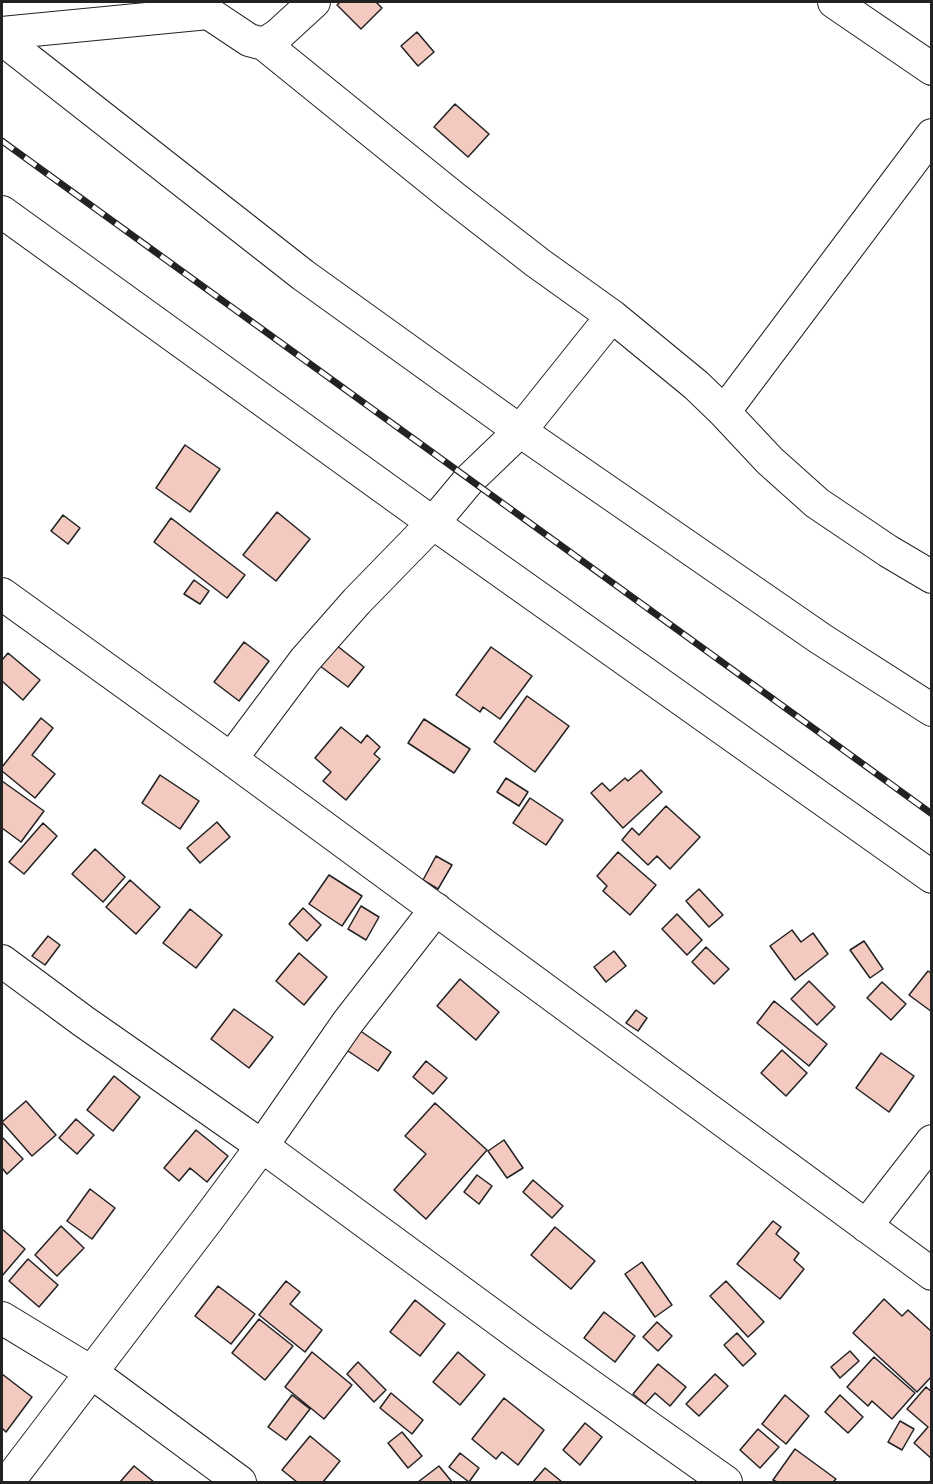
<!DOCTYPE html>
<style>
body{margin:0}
#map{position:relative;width:933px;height:1484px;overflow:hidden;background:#fff;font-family:Ubuntu,sans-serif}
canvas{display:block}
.frame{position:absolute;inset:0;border:3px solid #222;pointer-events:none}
</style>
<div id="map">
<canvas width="933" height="1484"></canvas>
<div class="frame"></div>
</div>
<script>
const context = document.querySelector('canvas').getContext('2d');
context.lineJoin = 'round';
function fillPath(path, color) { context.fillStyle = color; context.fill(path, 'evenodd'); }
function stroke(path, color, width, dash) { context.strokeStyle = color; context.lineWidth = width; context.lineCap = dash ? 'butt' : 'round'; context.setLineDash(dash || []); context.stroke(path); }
const building = new Path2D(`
 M340,2h36l6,6 -21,21 -24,-24z
 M417,32l17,20 -16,14 -17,-20z
 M455,104l34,30 -21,23 -34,-30z
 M185,445l35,24 -30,43 -34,-24z
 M277,512l33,27 -34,42 -33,-26z
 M63,515l17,13 -12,16 -17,-13z
 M171,518l74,57 -18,23 -73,-56z
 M194,580l15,11 -9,13 -16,-10z
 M244,642l25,19 -30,40 -25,-19z
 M336,645l28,22 -16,20 -28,-21z
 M491,647l41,29 -32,43 -17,-12 -3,5 -24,-17z
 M8,653l32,27 -17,20 -21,-19v-21z
 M527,696l42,30 -34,46 -41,-30z
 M41,718l12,10 -21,27 23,19 -20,24 -33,-27v-4z
 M424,719l46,30 -16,24 -46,-30z
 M341,727l20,16 6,-8 13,12 -6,7 6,5 -34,41 -23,-19 8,-9 -16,-14z
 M641,770l21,22 -39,36 -32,-35 11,-10 8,8 15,-13 3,3z
 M160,775l39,26 -19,28 -38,-26z
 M506,778l22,14 -9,14 -22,-14z
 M2,781l42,30 -23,31 -19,-14z
 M530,798l33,22 -17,25 -33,-22z
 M666,806l34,31 -30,32 -13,-13 -9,9 -26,-25 10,-12 7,7z
 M217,822l13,15 -30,26 -13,-15z
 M43,823l14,13 -33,38 -15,-12z
 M95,849l30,28 -22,25 -31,-28z
 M618,852l38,33 -26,30 -27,-24 4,-5 -10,-10z
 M436,856l16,9 -14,24 -15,-9z
 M329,875l33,21 -20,30 -33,-22z
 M130,880l30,27 -24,27 -30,-27z
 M699,889l24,26 -14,12 -23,-26z
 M361,906l18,11 -13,23 -18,-11z
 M303,908l18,17 -14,16 -18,-17z
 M190,909l32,26 -26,33 -33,-25z
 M677,914l25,26 -15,15 -25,-26z
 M792,930l9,12 12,-9 15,21 -33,26 -25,-34z
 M48,936l12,9 -15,20 -13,-9z
 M864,941l19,28 -13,9 -20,-28z
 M706,947l23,22 -15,15 -22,-22z
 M614,951l12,15 -20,16 -12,-15z
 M299,953l28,24 -23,28 -28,-24z
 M928,971l4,3v38l-23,-17z
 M460,979l39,33 -23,28 -39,-34z
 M809,981l26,26 -18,18 -26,-26z
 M882,982l24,22 -15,16 -24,-22z
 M774,1001l53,43 -18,22 -52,-43z
 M234,1009l39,28 -24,31 -38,-29z
 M636,1010l11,8 -9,13 -12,-8z
 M359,1030l32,22 -13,19 -33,-22z
 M782,1050l25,23 -21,23 -25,-23z
 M881,1053l33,23 -25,36 -33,-24z
 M426,1061l21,17 -14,16 -20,-17z
 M114,1076l26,21 -27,34 -26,-21z
 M26,1101l30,34 -24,21 -30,-34z
 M435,1103l52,47 -61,69 -32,-29 32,-36 -21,-18z
 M76,1119l18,16 -17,19 -18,-16z
 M196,1130l32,26 -21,26 -17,-14 -11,13 -15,-13z
 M2,1137l21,22 -16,15 -5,-6z
 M504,1140l19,28 -16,10 -19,-27z
 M477,1175l15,11 -13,18 -15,-12z
 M533,1180l30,26 -11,12 -29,-26z
 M90,1189l25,19 -23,31 -25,-18z
 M773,1221l8,6 -5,7 23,19 -5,7 10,9 -24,30 -43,-35z
 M61,1226l23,22 -27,28 -22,-21z
 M555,1227l40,34 -24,28 -40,-34z
 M2,1229l23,20 -23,27z
 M28,1259l30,26 -19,22 -30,-26z
 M642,1262l30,43 -17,12 -30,-43z
 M286,1281l14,11 -10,12 32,26 -17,22 -46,-37z
 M726,1281l38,41 -16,15 -38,-41z
 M218,1286l37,28 -24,30 -36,-28z
 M884,1299l18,17 6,-6 24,22v44l-15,16 -64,-59z
 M415,1300l30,24 -25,32 -30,-24z
 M604,1312l31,24 -20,26 -31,-24z
 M259,1319l34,27 -28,34 -33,-27z
 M657,1322l15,14 -14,15 -15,-14z
 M737,1333l19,21 -13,12 -19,-21z
 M850,1351l9,10 -19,17 -9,-11z
 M312,1352l40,33 -28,34 -39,-32z
 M458,1352l27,23 -25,30 -27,-23z
 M874,1357l41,36 -23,26 -20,-18 -4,5 -21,-19z
 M358,1362l28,28 -12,12 -27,-28z
 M658,1364l28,23 -16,19 -15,-13 -10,11 -12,-10z
 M2,1374l30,23 -26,35 -4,-4z
 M715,1374l13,12 -29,30 -13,-12z
 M926,1387l6,5v67l-18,-16 14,-16 -21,-18z
 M391,1393l32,27 -11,14 -32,-26z
 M292,1395l18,14 -24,31 -18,-13z
 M785,1395l24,21 -23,28 -24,-20z
 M840,1395l23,22 -15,16 -23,-21z
 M504,1398l40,32 -26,35 -16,-13 -6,7 -24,-20z
 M900,1421l14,8 -12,21 -14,-8z
 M585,1423l17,14 -22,28 -17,-15z
 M758,1429l21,18 -19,21 -20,-18z
 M402,1432l20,24 -14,12 -20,-25z
 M310,1436l30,25 -17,21h-26l-15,-12z
 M795,1449l41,30 -3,3h-56l-4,-2z
 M460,1453l19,15 -10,14 -20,-15z
 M134,1466l20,16h-34z
 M439,1466l13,16h-34z
 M545,1468l17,14h-29z`);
const minor = new Path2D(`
 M192,2l57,38 15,4 14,-9 36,-33
 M834,2l98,67
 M2,33l206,-20
 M2,39l301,236 217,156 301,208 111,71
 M264,44l189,153 85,66 74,53 84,69 28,27 46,49 47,42 71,48 44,26
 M2,212l431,311 499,354
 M724,412l208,-277
 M2,594l229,165 701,515
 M231,759l74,-99 52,-59 76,-78 36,-43 51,-49 92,-115
 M2,961l81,60 179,125 271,199 193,137
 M866,1226l66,-85
 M2,1318l89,54 149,110
 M8,1482l200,-263 54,-73 86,-124 88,-113`);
const rail = new Path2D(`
 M2,141l930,673`);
fillPath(building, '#f3c9c0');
stroke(building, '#222', 1.5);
stroke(minor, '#222', 34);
stroke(minor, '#fff', 32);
stroke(rail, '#222', 7);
stroke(rail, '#fff', 4.5, [14]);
</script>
